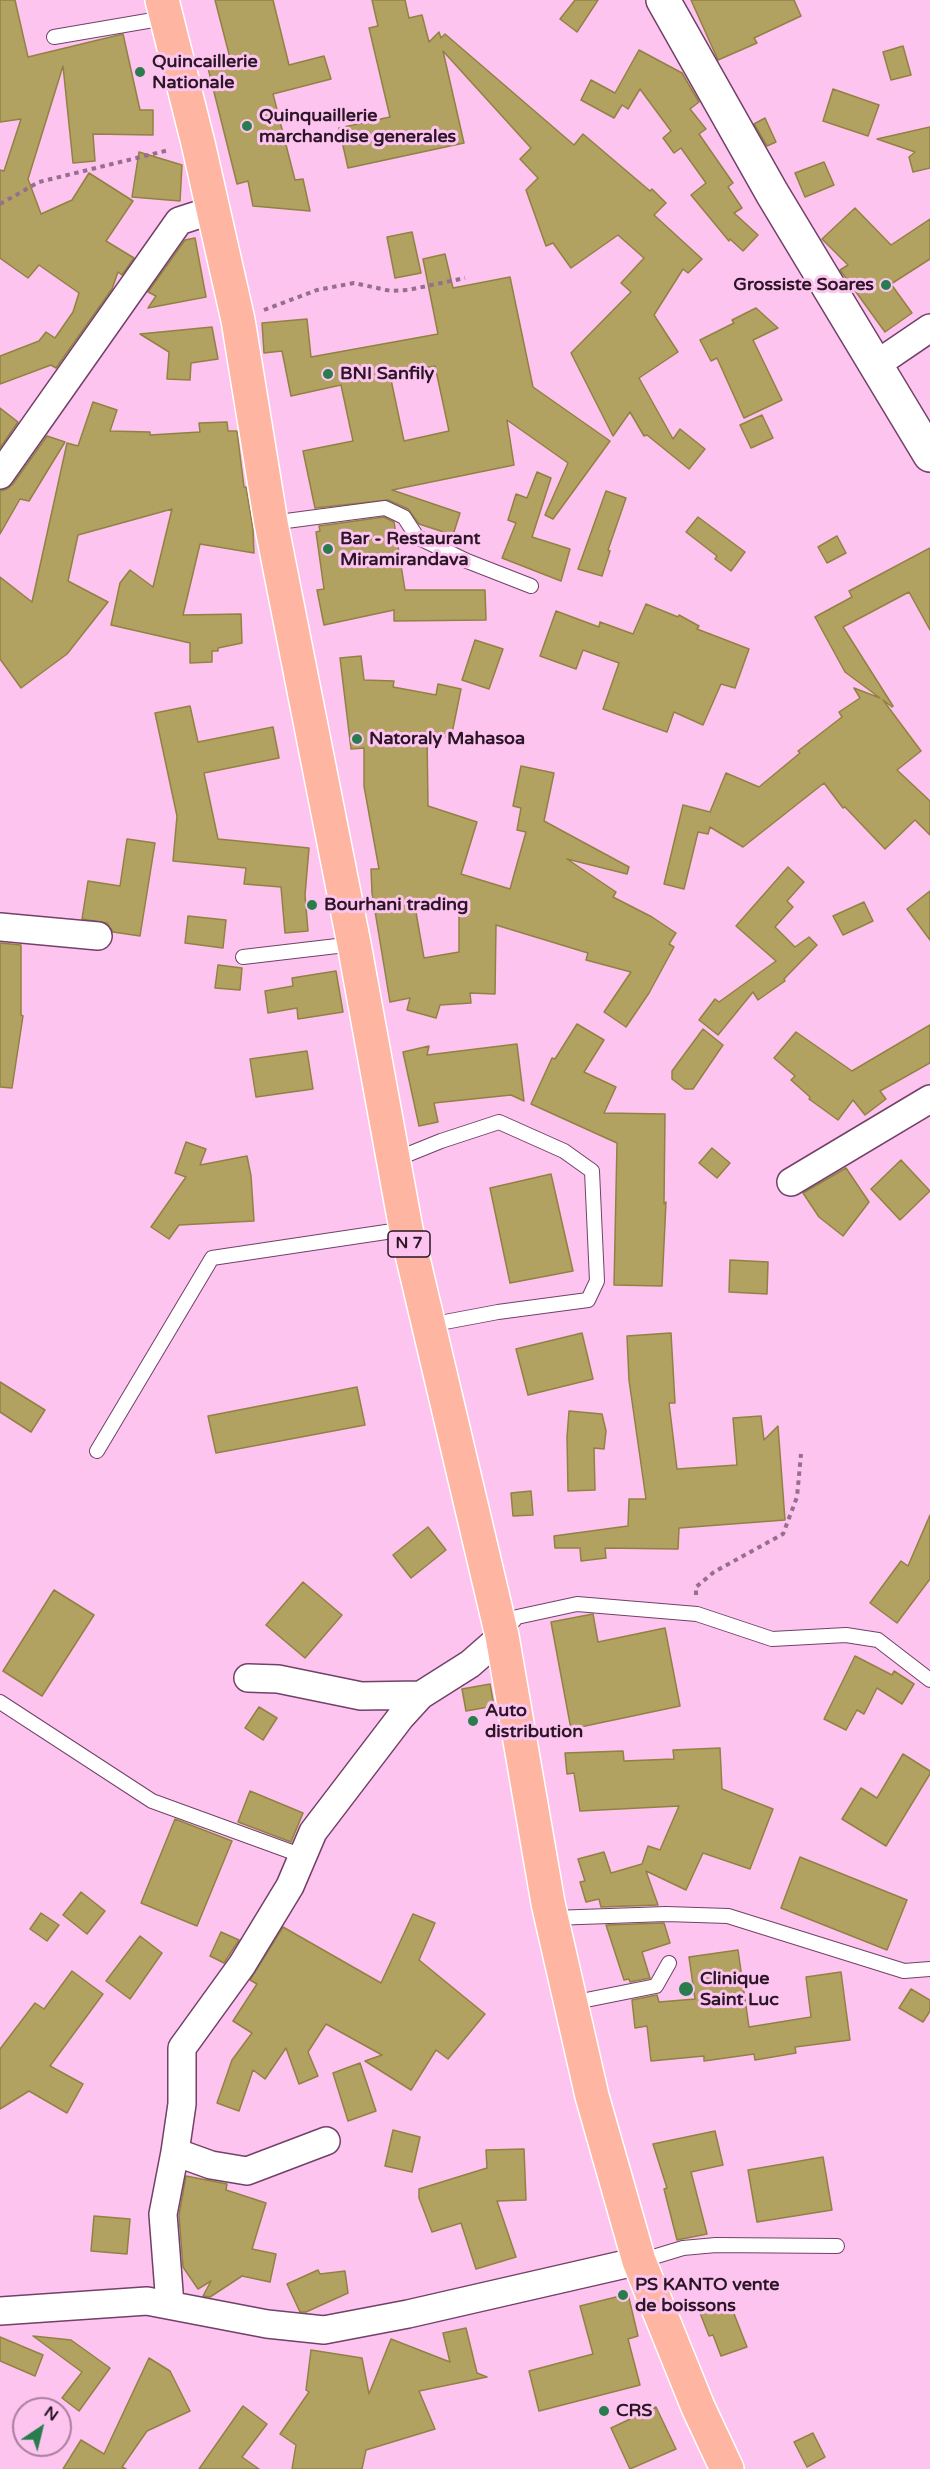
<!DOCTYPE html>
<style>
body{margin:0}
#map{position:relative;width:930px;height:2469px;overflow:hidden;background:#fdc4ef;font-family:"Varela Round",sans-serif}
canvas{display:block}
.north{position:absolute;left:12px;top:2397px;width:60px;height:60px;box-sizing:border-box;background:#fdc4ef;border:2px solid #a97e9f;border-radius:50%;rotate:35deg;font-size:16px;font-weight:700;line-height:24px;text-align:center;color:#2a1626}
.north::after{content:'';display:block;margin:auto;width:21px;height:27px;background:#297c4e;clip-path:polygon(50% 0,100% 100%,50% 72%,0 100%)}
</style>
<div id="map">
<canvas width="930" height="2469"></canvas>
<div class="north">N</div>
</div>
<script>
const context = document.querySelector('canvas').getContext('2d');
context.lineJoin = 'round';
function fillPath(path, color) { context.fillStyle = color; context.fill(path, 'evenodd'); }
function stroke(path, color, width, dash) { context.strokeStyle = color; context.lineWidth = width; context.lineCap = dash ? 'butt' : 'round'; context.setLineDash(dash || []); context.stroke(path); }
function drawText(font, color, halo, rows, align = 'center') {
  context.font = font + ' "Varela Round",sans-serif'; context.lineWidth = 6; context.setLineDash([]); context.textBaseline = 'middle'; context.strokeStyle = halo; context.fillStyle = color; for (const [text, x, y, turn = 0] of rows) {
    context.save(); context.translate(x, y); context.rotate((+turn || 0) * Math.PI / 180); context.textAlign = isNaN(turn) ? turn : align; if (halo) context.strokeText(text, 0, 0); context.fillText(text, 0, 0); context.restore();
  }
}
const building = new Path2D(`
 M0,0h15l13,57 95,-23 17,76h13v25l-60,-1 2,27 -22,2 -10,-97 -35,113 13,35 31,-14 17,-27 44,28 -27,40 28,17 -12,17 -4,-3 -6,17 -56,79 -5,-3 -51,19v-28l39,-15 7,-9 9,6 18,-26 6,-19 -40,-28 -11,13 -28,-20v-88l4,1 17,-52 -21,3z
 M215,0h58l16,65 35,-9 7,23 -58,15 22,86 8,-1 7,32 -57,-5 -5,-25 -11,3 -30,-120 23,-6z
 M372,0h33l4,18 13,-3 7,27 10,-10 2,6 4,-4 129,111 9,-11 67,57 2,-2 14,14 -12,12 48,44 -14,14 -5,-4 -29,46 24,37 -39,26 34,61 7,-10 25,20 -16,20 -42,-34 -3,1 -14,-24 -17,24 -42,-83 60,-61 -10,-9 23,-25 -26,-23 -47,33 -18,-25 -7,3 -20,-56 12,-12 -18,-19 11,-11 -88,-97 21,92 -116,25 -9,-40 51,-11 -21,-89 9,-2z
 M575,0h23l-21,32 -17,-13z
 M691,0h103l7,16 -47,22 3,5 -39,17z
 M903,46l8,29 -20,5 -8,-28z
 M639,50l43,23 17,29 -9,7 16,20 -7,5 34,49 -5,4 14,21 -8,5 24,22 -15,16 -13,-12 -1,2 -38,-46 15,-12 -25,-35 -7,5 -11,-15 8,-7 -31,-42 -12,20 -6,-4 -8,13 -33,-18 10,-20 24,13z
 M833,89l46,16 -11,31 -45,-15z
 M765,118l11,24 -9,4 -13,-22z
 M930,127v41l-17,4 -4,-15 6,-5 -38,-13z
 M139,152l43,13 -2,36 -48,-4z
 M824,162l10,23 -29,12 -10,-24z
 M855,208l36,37 39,-26v40l-39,25 21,29 -27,19 -45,-62 8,-5 -26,-26z
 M412,232l9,41 -26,5 -8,-41z
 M195,238l11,59 -58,11 8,-12 -8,-4 37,-52z
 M445,254l8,34 57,-11 23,110 77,54 -57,78 -8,-4 23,-52 -61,-43 7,45 -122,25 68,23 -7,22 -34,-11 -11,-15 -20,-9 -73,8 -12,-57 50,-10 -12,-56 -50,11 -9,-45 -18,2 -2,-30 45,-4 4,38 127,-23 -15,-75zM435,366l14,65 -45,10 -14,-66z
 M756,308l22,20 -25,12 29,60 -38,18 -27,-60 -6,3 -11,-21 34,-17 -2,-3z
 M212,327l6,32 -27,4 -1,17 -23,-1 2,-27 -29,-18z
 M93,402l24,8 -7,21 40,1v3l50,-3 -1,-9 28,-1 1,9h9l7,56h2l7,42 1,24 -54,-9 -17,71 58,-1 1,29 -24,5v3h-6v11l-22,1v-20l-79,-18 9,-42 10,-13 23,17 19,-78 -94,26 -10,46 40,21 -41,52 -46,34 -21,-29v-82l32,25 35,-159 11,3z
 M0,408l18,14 -18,26z
 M762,415l11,23 -22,10 -11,-23z
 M47,436l18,6 -36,59 -9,-2 -20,35v-43l7,-2 6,-5z
 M537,472l14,6 -19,59 38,12 -9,32 -59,-23 14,-35 -8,-3 8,-26 11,4z
 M606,491l20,7 -18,52 2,1 -8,25 -24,-7z
 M384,517l10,5 11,68h80l1,30 -92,1v-11l-70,15 -7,-35 7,-1 -8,-57 4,-1 -1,-5z
 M698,517l47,35 -14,19 -16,-12 2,-3 -31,-24z
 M837,536l9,17 -19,10 -9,-16z
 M930,548v82l-21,-38 -66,35 50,79 -1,1 -9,-7 38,51 -24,19 33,31v34l-15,-15 -30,29 -40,-42 -2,1 -19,-25 -81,64 -33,-20 -2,7 -10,-2 -14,57 -20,-5 19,-79 27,7 16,-39 33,14 41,-34 -2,-2 44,-34 -3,-5 21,-14 -6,-10 26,10 -35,-26 -30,-55 37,-20 -3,-6z
 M646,604l32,13 1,-2 20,11 -2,3 52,20 -14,39 -14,-4 -18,41 -29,-13 -7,20 -64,-23 16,-46 -36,-13 -7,19 -36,-13 16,-45 43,16 1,-5 33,12z
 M475,640l28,9 -14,40 -27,-9z
 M361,656l3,24 30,1 -1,6 43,8 2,-11 23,5 -10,49 -24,-4 1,72 49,16 -16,52 49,15 16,-57 -9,-2 4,-22 -8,-2 8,-40 33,7 -10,48 85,46 -2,7 -60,-15 49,33 -3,5 39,20 24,16 -7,11 5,3 -25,46 -23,34 -22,-15 27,-40 -45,-12 2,-7 -92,-28 -1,69 -25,-1 1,10 -31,2 -4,13 -29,-8 3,-12 -20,4 -18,-109 -1,-24h8l-15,-83v-38l-13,1 -11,-91zM414,901l45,7v44l-35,6z
 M190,706l8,36 75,-15 6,31 -75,15 14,66 91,9 -4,47 3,36 -23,2 -4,-46 -37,-3 2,-16 -73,-7 4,-45 -22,-103z
 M127,839l28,4 -15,93 -27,-4 -6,-9 -25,-4 6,-38 32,5z
 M788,867l16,15 -17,19 6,6 -18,20 20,20 14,-10 8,8 -33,34 1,2 -27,19 -5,-8 -35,43 -19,-15 16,-21 4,3 57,-41 -40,-35z
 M930,891v49l-23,-31z
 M864,902l9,19 -30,14 -10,-19z
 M188,916l38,4 -3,28 -38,-5z
 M0,943l21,2v70l2,1 -11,72 -12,-1z
 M218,965l24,3 -2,22 -25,-2z
 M336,971l7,41 -45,7 -1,-11 -29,5 -3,-22 28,-5 -1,-8z
 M577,1024l27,16 -20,32 32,15 -12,26 61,1 -1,90 2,-2 -4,84 -48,-1 3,-142 -86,-39 21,-46 3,1z
 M930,1025v38l-50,28 6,8 -21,16 -12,-15 -15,20 -29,-21 1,-2 -19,-17 4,-4 -21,-18 22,-26 56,39z
 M703,1029l20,16 -30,44h-8l-13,-10v-8z
 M517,1044l7,57 -13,-6 -77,8 4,19 -19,4 -16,-74 26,-6 -2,9z
 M307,1051l6,38 -57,8 -6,-38z
 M186,1142l20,7 -6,16 47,-9 4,20 3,45 -75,4 -10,14 -18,-12 35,-50 -11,-4z
 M712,1148l18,15 -13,15 -18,-15z
 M901,1160l29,31 -30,29 -29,-31z
 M846,1168l23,34 -26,34 -24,-19 -16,-24z
 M551,1174l22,97 -63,12 -20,-95z
 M730,1260l38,2 -1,32 -38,-2z
 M582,1333l11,46 -65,16 -12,-46z
 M671,1333l4,70h-6l8,66 60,-4 -4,-47 28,-2 3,24 14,-14 7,94 -106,8 -1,21 -73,-1 1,10 -25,3 -1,-13h-25l-1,-12 74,-10 1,-27h17l-17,-119 -2,-44z
 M0,1382l45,28 -14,22 -31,-20z
 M357,1387l8,38 -149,28 -8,-37z
 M569,1411l33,3 4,17 -2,18 -10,-1 1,42 -27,1 -1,-54z
 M531,1491l2,24 -20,1 -2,-23z
 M930,1515v64l-33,44 -27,-20 31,-42 7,5z
 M428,1527l18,23 -35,28 -18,-23z
 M303,1582l39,33 -37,43 -39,-33z
 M54,1590l40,25 -52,81 -39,-25z
 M593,1614l5,28 67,-14 15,78 -109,23 -20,-107z
 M855,1656l37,19 2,-4 20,13 -12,20 -25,-16 -13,26 -7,-4 -11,20 -22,-11z
 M490,1684l4,22 -28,5 -4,-22z
 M259,1707l18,11 -14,22 -18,-12z
 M720,1748l2,41 51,20 -23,60 -47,-16 -17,37 -40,-19 12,34 -57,2 -2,-8 -13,3 -6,-20 5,-1 -7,-22 26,-7 7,21 31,-9 6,-18 12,4 19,-44 -99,5 -6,-38 -7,1 -2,-21 58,-2 1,10 50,-2 -1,-9z
 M903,1754l27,17v3l-44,72 -44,-27 19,-31 16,10z
 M250,1791l53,22 -12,29 -53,-20z
 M175,1819l57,22 -35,85 -56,-23z
 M800,1857l107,43 -20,50 -106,-42z
 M81,1892l24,19 -18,23 -24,-19z
 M41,1913l18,12 -12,16 -17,-12z
 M413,1914l22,9 -16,37 66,54 -37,45 -12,-9 -25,40 -46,-29 17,-6 -56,-31 -18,28 10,24 -19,8 -13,-36 -21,31 -12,-9 -14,41 -22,-8 15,-43 20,-27 -19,-12 24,-37 -7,-4 33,-53 98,56z
 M664,1923l6,20 -28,9 8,26 -20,4 -1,-3 -5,1 -18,-55z
 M221,1932l18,8 -15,23 -14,-7z
 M140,1936l22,17 -32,46 -24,-18z
 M738,1950l11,77 62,-10 -5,-40 35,-5 9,68 -55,7 1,6 -41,7 -1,-6 -50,7v-5l-53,5 -4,-35 -12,2 -3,-28 25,-5 2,7 36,-3 -6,-42z
 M72,1971l31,23 -53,72 33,18 -16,29 -38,-22 -29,18v-60l35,-46 9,6z
 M911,1989l19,11v11l-7,11 -24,-14z
 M360,2063l16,48 -28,10 -15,-48z
 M393,2130l27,7 -8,35 -27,-6z
 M715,2131l8,34 -32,7 16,62 -30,6 -13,-51 3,-1 -14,-44z
 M524,2149l2,51 -29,1 19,56 -40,12 -15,-46 -29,9 -13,-34v-9l68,-21 -1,-18z
 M823,2157l9,53 -75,12 -9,-52z
 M186,2176l41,8 -1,6 40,13 -14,46 24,5 -6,28 -28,-6 -32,21 -7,-1 8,-15 -13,8 -15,-22 -4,-52z
 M94,2216l36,3 -3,35 -36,-3z
 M318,2270l2,4 25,-3 3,22 -42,19h-6l-13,-28z
 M628,2294l10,42 -10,3 12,46 -101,26 -10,-40 64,-17 -13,-48z
 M729,2301l18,46 -26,9 -8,-21 -4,1 -9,-23z
 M466,2328l11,45 10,4 -68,14 16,38 -69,21 -4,19h-70l4,-24 -16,-11 29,-42 -3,-2 5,-40 51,8 7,36 22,-55 59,23 -7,-29z
 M33,2336l38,4 39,28 -31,43 -17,-13 20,-26z
 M0,2337l43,18 -8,21 -35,-15z
 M149,2358l21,13 20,40 -43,20 -25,36 4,2h-63l18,-29 23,14z
 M243,2406l24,18 -25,33 17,12h-60z
 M656,2407l20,42 -46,20 -19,-41z
 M813,2433l12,24 -18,10 -13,-25z`);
const path = new Path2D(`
 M0,204l39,-22 130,-32
 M264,310l53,-20 37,-7 37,8 17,-1 57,-12
 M696,1595v-8l18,-15 69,-38 14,-37 4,-43`);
const service = new Path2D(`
 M54,37l111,-19
 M271,523l114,-15 19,9 13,20 50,24 64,25
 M243,957l111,-13
 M394,1160l47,-19 58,-19 65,29 28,20 5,110 -9,19 -90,12 -69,13
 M97,1451l115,-193 194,-29
 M503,1633l14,-16 60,-13 120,10 75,25 74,-4 32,5 52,40
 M0,1702l152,99 151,55
 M552,1918l114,-4 62,2 176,55 26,-2
 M571,2003l85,-17 13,-23
 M640,2261l43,-13 33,-3 121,1`);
const minor = new Path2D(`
 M877,364l53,-36
 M0,475l179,-254 34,-11
 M0,927l98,9
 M791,1182l139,-83
 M248,1678l30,1 83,17 60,-1
 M175,2152l36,13 36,6 79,-30
 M170,2305l-7,-91 12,-62 7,-48v-56l60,-83 48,-79 23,-54 87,-114 21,-23 49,-31 32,-28
 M0,2311l147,-10 120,23 57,6 84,-16 231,-53`);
const tertiary = new Path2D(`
 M663,0l109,193 158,262`);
const primary = new Path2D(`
 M162,0l36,143 40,177 33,203 83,421 52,285 96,407 46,267 44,193 47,165 59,146 29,62`);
const markers = [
 [140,72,6,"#297c4e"],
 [247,126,6,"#297c4e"],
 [886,285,6,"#297c4e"],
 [328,374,6,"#297c4e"],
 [328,549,6,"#297c4e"],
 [357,739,6,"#297c4e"],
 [312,905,6,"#297c4e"],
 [473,1721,6,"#297c4e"],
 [686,1989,8,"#297c4e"],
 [623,2295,6,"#297c4e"],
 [604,2411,6,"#297c4e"]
];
const shields = [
 [409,1244,42]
];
const shieldNames = [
 ["N 7",409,1244]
];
const poiNames = [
 ["Quincaillerie",152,62],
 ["Nationale",152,83],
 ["Quinquaillerie",259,116],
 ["marchandise generales",259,137],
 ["Grossiste Soares",874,285,"right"],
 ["BNI Sanfily",340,374],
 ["Bar - Restaurant",340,539],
 ["Miramirandava",340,560],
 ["Natoraly Mahasoa",369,739],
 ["Bourhani trading",324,905],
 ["Auto",485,1711],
 ["distribution",485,1732],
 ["Clinique",700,1979],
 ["Saint Luc",700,2000],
 ["PS KANTO vente",635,2285],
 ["de boissons",635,2306],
 ["CRS",616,2411]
];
fillPath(building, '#b2a262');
stroke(building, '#928142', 1.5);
stroke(service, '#714167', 16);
stroke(minor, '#714167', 30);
stroke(tertiary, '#714167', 36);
stroke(primary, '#fff', 36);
stroke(path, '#966f8d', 4, [4.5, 4.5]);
stroke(service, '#fff', 14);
stroke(minor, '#fff', 27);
stroke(tertiary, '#fff', 33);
stroke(primary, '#feb5a1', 33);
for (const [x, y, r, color] of markers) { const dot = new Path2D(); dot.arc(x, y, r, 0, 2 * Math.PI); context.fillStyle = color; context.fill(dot); stroke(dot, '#fdc4ef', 2); }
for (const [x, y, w] of shields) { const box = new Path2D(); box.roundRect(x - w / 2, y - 13, w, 26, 4.5); context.fillStyle = '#fdc4ef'; context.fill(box); stroke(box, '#2a1626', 1.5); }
drawText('bold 16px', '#2a1626', null, shieldNames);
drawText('bold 18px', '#2a1626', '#fdc4ef', poiNames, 'left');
</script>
